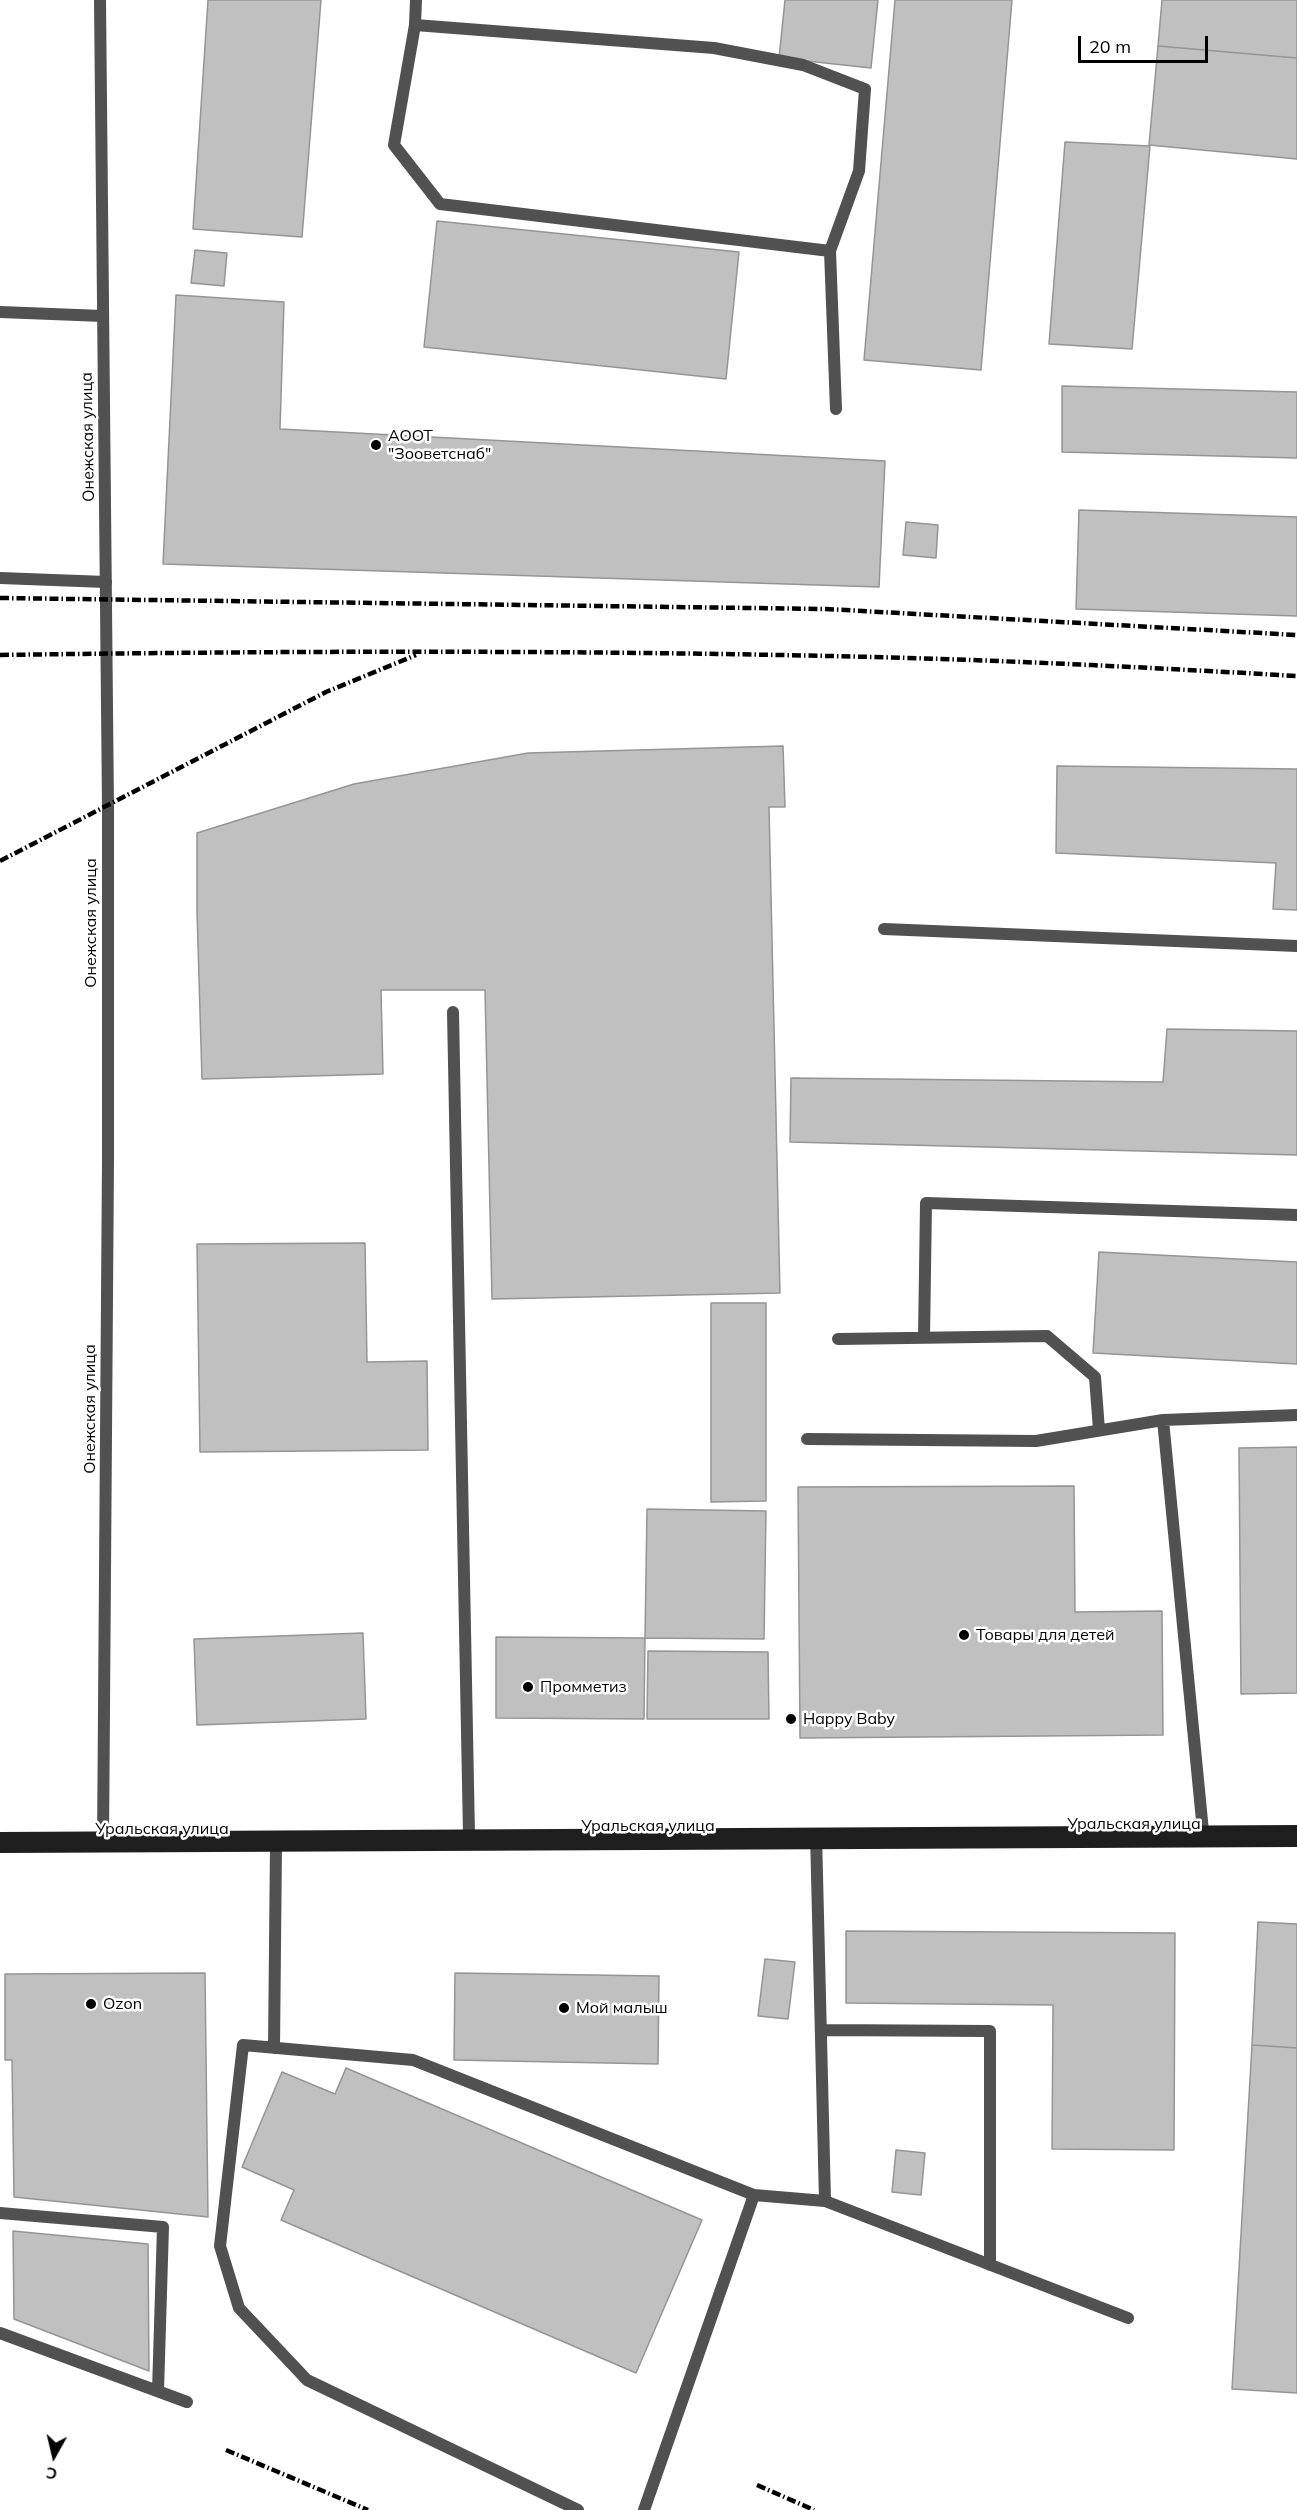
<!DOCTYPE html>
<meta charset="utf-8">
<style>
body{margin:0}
#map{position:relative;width:1297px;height:2510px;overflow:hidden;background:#fff;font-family:Mulish,sans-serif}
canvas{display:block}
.north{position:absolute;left:24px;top:2426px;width:60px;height:60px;-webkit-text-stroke:4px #fff;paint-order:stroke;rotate:188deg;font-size:16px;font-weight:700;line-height:24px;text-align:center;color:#000}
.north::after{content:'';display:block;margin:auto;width:21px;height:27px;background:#000;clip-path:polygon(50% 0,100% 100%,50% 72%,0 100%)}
.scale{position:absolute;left:1078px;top:36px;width:130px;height:27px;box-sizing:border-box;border:3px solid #000;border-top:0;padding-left:8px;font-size:18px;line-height:21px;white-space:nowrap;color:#000;-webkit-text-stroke:4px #fff;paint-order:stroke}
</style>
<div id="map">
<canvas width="1297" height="2510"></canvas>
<div class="north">С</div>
<div class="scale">20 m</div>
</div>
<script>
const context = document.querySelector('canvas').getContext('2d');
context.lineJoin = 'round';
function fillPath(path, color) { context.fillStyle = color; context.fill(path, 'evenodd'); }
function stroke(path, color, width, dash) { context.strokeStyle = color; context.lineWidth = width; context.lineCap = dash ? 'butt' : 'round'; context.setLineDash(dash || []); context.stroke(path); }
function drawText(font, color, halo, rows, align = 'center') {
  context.font = font + ' Mulish,sans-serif'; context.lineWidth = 5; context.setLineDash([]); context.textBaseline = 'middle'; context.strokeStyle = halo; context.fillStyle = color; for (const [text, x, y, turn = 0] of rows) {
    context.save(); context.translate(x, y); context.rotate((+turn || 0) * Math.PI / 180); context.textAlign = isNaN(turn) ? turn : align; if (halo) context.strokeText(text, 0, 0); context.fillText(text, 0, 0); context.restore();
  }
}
const building = new Path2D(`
 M208,0h113l-19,237 -109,-8z
 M785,0h93l-7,68 -92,-10z
 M895,0h117l-31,370 -117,-10z
 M1162,0h135v58l-139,-12z
 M1158,46l139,12v101l-148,-14z
 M1065,142l85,4 -18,203 -83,-5z
 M437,221l302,31 -13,127 -302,-32z
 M195,250l32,3 -3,33 -33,-3z
 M176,295l108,7 -4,127 605,32 -6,126 -716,-23z
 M1062,386l235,6v66l-235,-6z
 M1079,510l218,7v99l-221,-7z
 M906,522l32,3 -2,33 -33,-3z
 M783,746l2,61h-16l11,486 -288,6 -7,-309h-104l2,84 -181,5 -5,-168v-78l157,-49 174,-31z
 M1057,766l240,3v141l-24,-1 3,-46 -220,-10z
 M1167,1029l130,2v124l-507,-13 1,-64 372,4z
 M365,1243l2,119 60,-1 1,89 -228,2 -3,-208z
 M1099,1252l198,10v102l-204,-11z
 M711,1303h55v198l-55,1z
 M1297,1447v246l-56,1 -2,-246z
 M1074,1486l1,126 87,-1 1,124 -363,3 -2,-251z
 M647,1509l119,2 -2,128 -119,-1z
 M363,1633l3,86 -169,6 -3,-86z
 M496,1637l149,1 -1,81 -148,-1z
 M648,1651l120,1 1,67h-122z
 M1258,1922l39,2v124l-45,-3z
 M846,1931l329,2 -1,217 -122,-1 1,-144 -207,-2z
 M765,1959l30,3 -7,57 -30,-3z
 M205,1973l3,244 -194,-20 -2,-137h-7v-86z
 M455,1973l204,3 -1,88 -204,-4z
 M1252,2045l45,3v345l-65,-4z
 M346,2068l356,152 -66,153 -355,-153 13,-30 -52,-23 40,-95 53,22z
 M896,2150l29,3 -4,42 -29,-3z
 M13,2231l135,13 1,127 -135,-52z`);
const service = new Path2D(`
 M416,0l-1,25 -21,120 46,59 390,47 6,158
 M415,25l299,23 89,17 62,24 -6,82 -29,80
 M0,312l103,4
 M0,578l106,4
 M884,929l413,17
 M453,1012l16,823
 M924,1338l2,-135 371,12
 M838,1339l209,-3 48,41 4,53
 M1163,1420l40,411
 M807,1439l229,2 127,-21 134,-5
 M816,1834l9,367
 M821,2030l169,1v234
 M274,2048l2,-203
 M0,2213l163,14 -5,164
 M0,2333l187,69
 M578,2510l-271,-130 -68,-72 -19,-62 23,-201 170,15 341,135
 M644,2510l110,-315 71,6 303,117`);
const tertiary = new Path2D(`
 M100,0l8,807v352l-5,687`);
const secondary = new Path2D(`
 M0,1838l1297,-7
 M0,1847l1297,-6`);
const rail = new Path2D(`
 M0,598l826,11 471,26
 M0,655c276,-4 552,-5 828,1 156,3 313,11 469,20
 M0,861l326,-169 90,-37
 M226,2450l142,60
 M757,2485l57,25`);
const markers = [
 [376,445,6,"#000"],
 [964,1635,6,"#000"],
 [528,1687,6,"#000"],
 [791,1719,6,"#000"],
 [91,2004,6,"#000"],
 [564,2008,6,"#000"]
];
const poiNames = [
 ["АООТ",388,436],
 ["\"Зооветснаб\"",388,454],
 ["Товары для детей",976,1635],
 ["Промметиз",540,1687],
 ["Happy Baby",803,1719],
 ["Ozon",103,2004],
 ["Мой малыш",576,2008]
];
const streetNames = [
 ["Онежская улица",88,437,-91],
 ["Онежская улица",91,923,-90],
 ["Онежская улица",90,1409,-90],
 ["Уральская улица",1134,1824],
 ["Уральская улица",648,1826],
 ["Уральская улица",162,1829]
];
fillPath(building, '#c0c0c0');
stroke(building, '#959595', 1.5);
stroke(service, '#515151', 12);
stroke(tertiary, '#515151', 12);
stroke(secondary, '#1e1e1e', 12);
stroke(rail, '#000', 4.5, [9, 3, 1.5, 3]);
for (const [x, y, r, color] of markers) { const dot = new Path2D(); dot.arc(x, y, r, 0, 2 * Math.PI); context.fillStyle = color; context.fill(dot); stroke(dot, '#fff', 2); }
drawText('16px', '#000', '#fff', poiNames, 'left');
drawText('16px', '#000', '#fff', streetNames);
</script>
